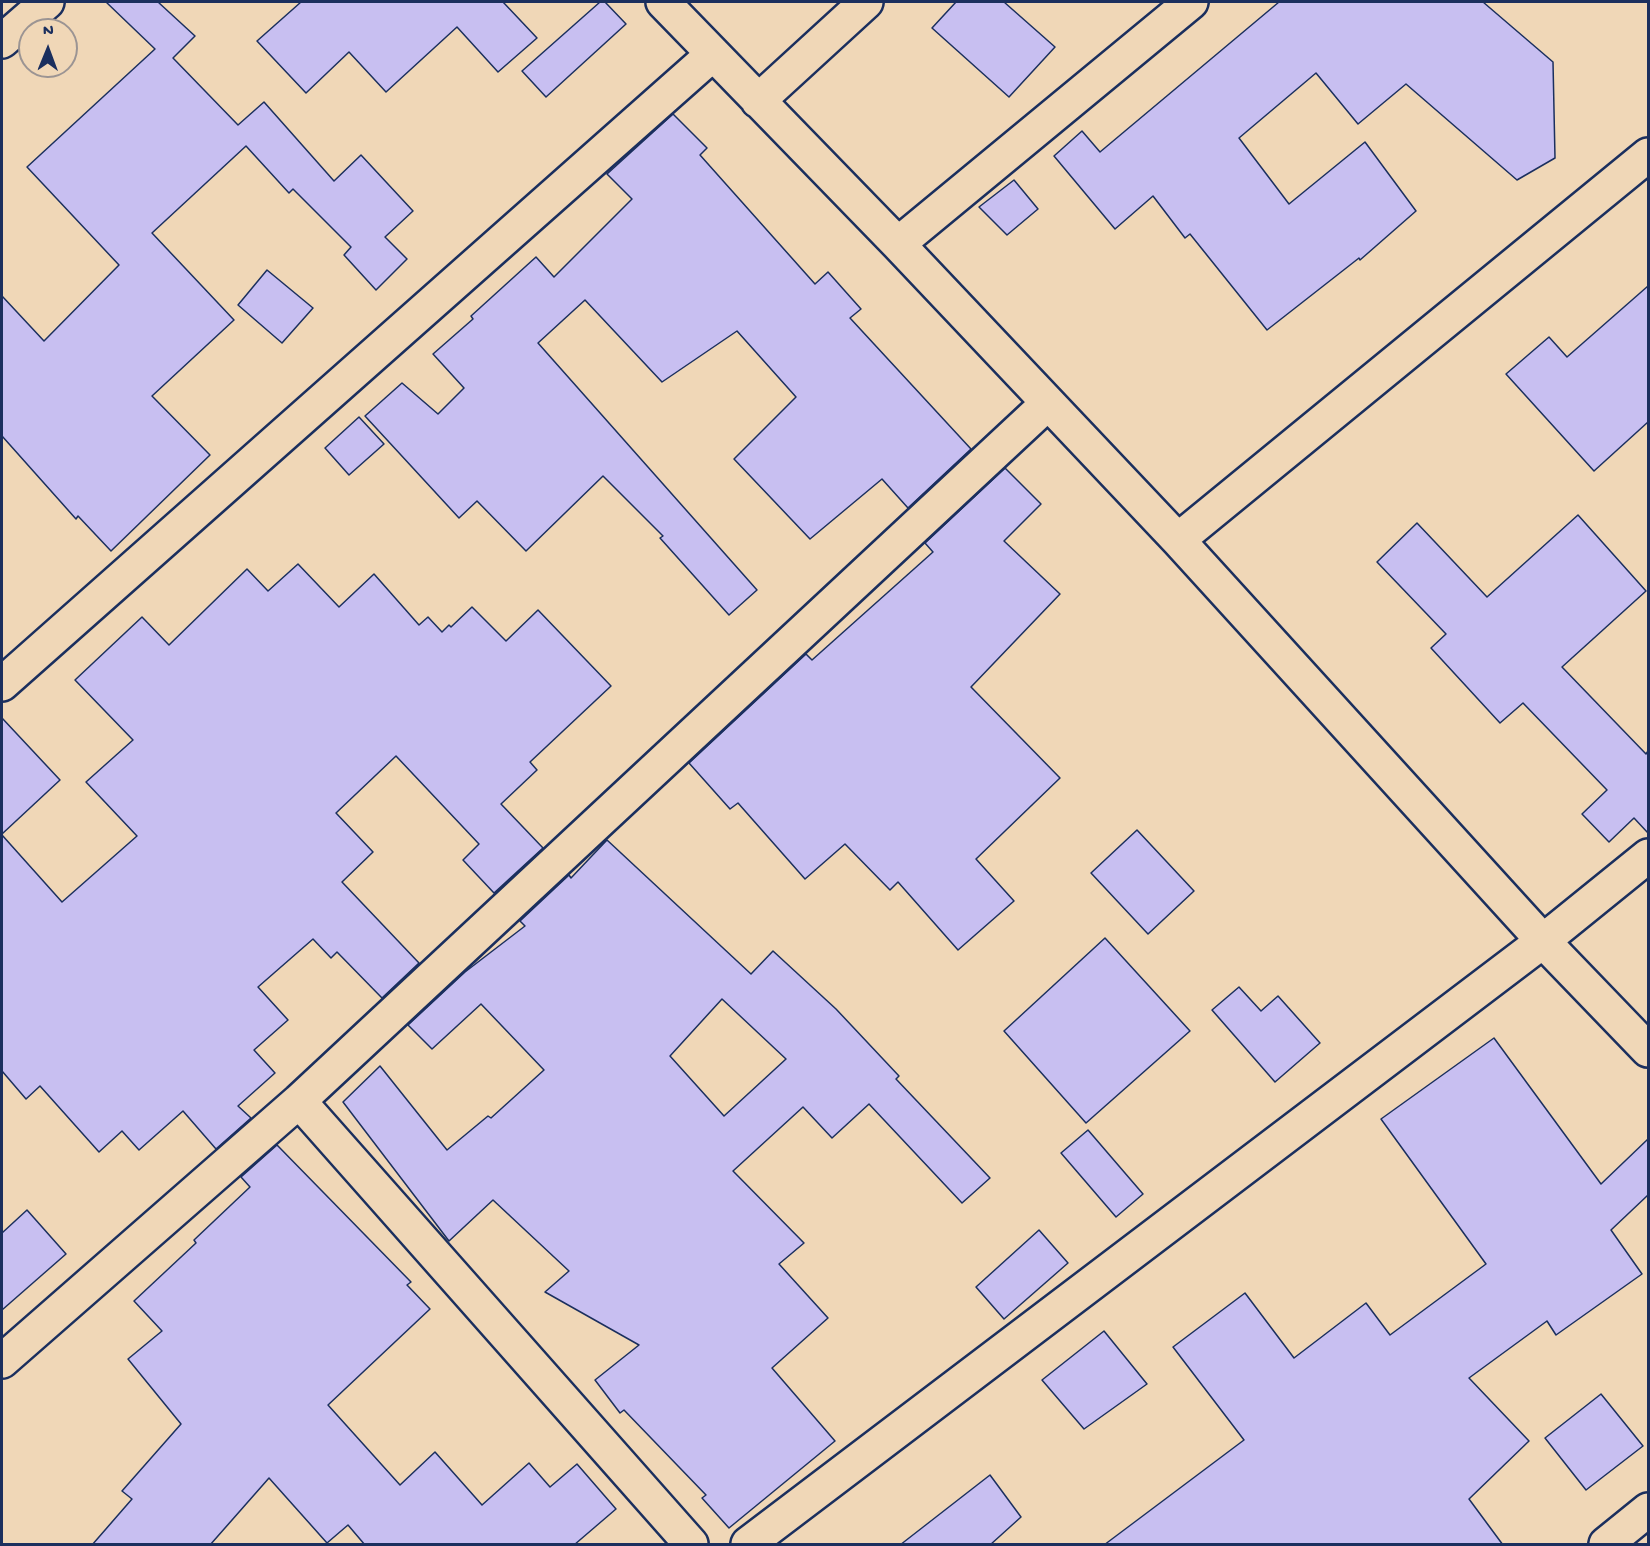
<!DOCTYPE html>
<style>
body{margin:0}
#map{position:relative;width:1650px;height:1546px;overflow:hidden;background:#f0d7b7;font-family:"Gochi Hand",sans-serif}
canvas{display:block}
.frame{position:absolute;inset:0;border:3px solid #1b2f5e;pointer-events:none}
.north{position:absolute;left:18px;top:18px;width:60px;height:60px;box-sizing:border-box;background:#f0d7b7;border:2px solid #9b9493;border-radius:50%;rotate:1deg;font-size:16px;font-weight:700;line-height:24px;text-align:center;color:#1b2f5e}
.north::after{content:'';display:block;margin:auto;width:21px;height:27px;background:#1b2f5e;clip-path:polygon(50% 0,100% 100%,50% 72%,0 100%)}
</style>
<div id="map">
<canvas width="1650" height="1546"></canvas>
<div class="frame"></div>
<div class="north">N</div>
</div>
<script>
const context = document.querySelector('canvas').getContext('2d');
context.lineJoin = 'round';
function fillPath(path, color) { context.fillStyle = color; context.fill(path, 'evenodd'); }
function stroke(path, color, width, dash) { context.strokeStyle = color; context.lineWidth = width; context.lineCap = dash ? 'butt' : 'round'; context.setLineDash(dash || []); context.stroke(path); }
const building = new Path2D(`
 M106,2h52l37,34 -22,22 65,67 26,-23 70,79 27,-26 52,56 -28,26 22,22 -31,31 -32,-35 7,-8 -58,-58 -4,4 -43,-47 -94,87 82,87 -82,76 58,59 -99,96 -33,-35 -2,3 -74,-83v-140l42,45 75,-76 -92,-98 128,-118z
 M301,2h202l34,36 -39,34 -41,-45 -71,65 -37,-40 -43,41 -49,-52z
 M600,2h5l21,22 -80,73 -24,-26z
 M956,2h48l51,45 -46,50 -77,-69z
 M1279,2h204l70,60 2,96 -38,22 -111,-96 -48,40 -42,-51 -77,65 50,66 76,-62 51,69 -56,49 -1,-2 -92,72 -77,-96 -5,4 -32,-42 -38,33 -61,-73 28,-25 18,21z
 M673,114l34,34 -7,7 115,129 13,-12 33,37 -11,9 121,131 -63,59 -26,-29 -72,60 -76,-80 62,-62 -59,-66 -75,51 -77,-82 -47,43 219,247 -28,25 -69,-77 3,-2 -60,-60 -77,75 -49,-50 -18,17 -94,-102 37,-33 36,31 26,-26 -31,-34 40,-35 -2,-3 65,-59 18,20 78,-78 -25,-25z
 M1014,180l24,29 -31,26 -28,-28z
 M267,270l46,38 -31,35 -44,-38z
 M1648,286v136l-54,49 -88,-97 43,-37 18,20z
 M359,417l25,27 -35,31 -24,-27z
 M1005,468l36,36 -37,37 56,53 -89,93 89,91 -84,81 38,42 -56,49 -60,-68 -8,8 -45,-46 -40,35 -67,-76 -8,6 -41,-46 117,-109 6,6 121,-108 -8,-9z
 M1578,515l68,76 -84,76 84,87 2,-3v82l-14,-15 -25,24 -27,-28 25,-24 -84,-87 -23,20 -69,-75 15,-14 -69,-72 40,-39 70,74z
 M298,564l41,43 35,-33 45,51 9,-8 14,15 7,-7 2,2 21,-20 34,34 32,-31 73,76 -81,76 7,8 -36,34 42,44 -49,45 -31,-33 16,-16 -83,-88 -60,57 37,39 -31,30 77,81 -37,35 -45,-46 -6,6 -18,-19 -55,48 30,33 -34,30 21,23 -37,33 13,12 -35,31 -33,-38 -44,39 -17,-19 -23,21 -59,-66 -14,13 -24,-28v-236l60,67 75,-66 -51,-54 47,-42 -58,-60 67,-63 27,28 78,-76 21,22z
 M2,718l58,62 -58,54z
 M1137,830l57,61 -46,43 -57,-61z
 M607,840l144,134 22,-23 63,58 63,67 -3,3 94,99 -28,25 -93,-99 -37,34 -29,-31 -70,64 71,72 -25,21 49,54 -56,50 63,73 -106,87 -27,-30 4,-3 -82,-85 -4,3 -25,-33 44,-35 -94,-53 24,-21 -76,-71 -44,41 -106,-139 37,-36 67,84 41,-34 3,2 53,-48 -63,-66 -49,45 -24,-24 57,-53 60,-46 -5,-5 49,-46 2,3zM722,999l64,60 -62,57 -54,-60z
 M1105,938l85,93 -104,92 -82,-92z
 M1239,987l22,24 17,-15 42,47 -45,39 -63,-72z
 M1494,1038l107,146 47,-45v56l-37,35 31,44 -86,61 -9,-14 -78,57 60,63 -60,58 34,46h-399l140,-105 -71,-93 72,-54 49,65 72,-55 24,32 96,-71 -105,-145z
 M1088,1130l55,64 -27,23 -55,-64z
 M277,1145l134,137 -4,3 23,24 -102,96 72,80 35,-33 47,53 47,-42 21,24 27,-23 39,45 -42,36h-209l-17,-20 -21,18 -58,-65 -59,67h-118l40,-46 -10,-8 59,-67 -53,-65 34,-28 -28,-30 62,-58 -2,-3 56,-53 -9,-10z
 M27,1210l39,44 -64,56v-77z
 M1039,1230l29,33 -64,56 -28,-32z
 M1104,1331l43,53 -63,45 -42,-49z
 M1601,1394l42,52 -57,44 -41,-52z
 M990,1475l31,42 -31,28h-90z`);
const minor = new Path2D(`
 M663,2l235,242 280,296 365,401 105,109
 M2,41l45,-39
 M758,101l108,-99
 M898,244l293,-242
 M1178,540l470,-385
 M2,684l711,-630
 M299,1101l392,443
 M2,1361l297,-260 749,-698
 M748,1544l795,-603 105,-85
 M1606,1544l42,-34`);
fillPath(building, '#c8bff1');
stroke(building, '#1b2f5e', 1.5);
stroke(minor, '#1b2f5e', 38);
stroke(minor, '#f0d7b7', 33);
</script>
